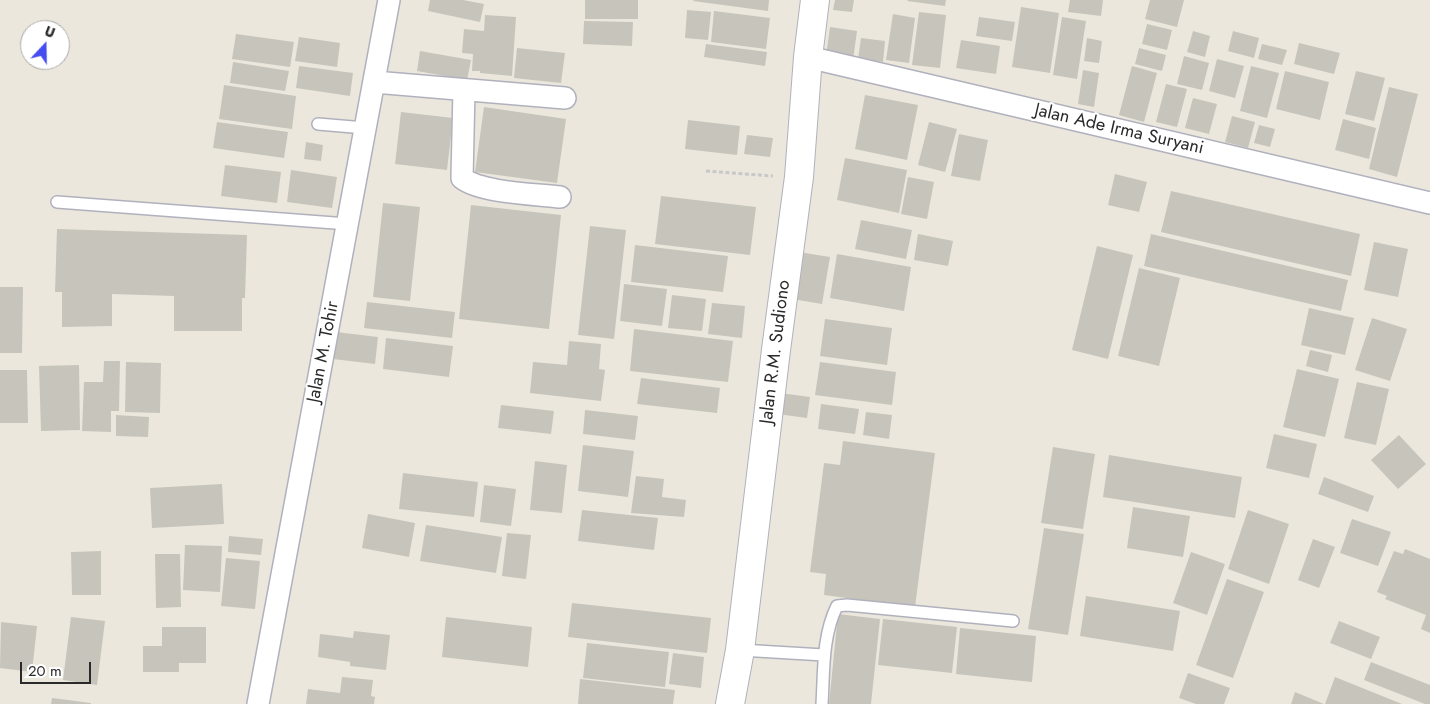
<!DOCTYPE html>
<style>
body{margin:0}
#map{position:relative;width:1430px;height:704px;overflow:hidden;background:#ebe7dd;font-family:Jost,sans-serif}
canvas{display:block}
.north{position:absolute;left:20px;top:20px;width:50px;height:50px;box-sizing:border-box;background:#fff;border:1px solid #aaa;border-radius:50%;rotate:21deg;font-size:14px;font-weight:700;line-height:20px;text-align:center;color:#2a2a2a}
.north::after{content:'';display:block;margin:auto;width:18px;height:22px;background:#454df0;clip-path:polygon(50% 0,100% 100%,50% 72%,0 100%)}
.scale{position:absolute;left:20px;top:662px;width:71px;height:22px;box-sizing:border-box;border:2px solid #2a2a2a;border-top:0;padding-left:6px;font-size:15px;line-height:18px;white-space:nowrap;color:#2a2a2a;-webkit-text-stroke:4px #fff;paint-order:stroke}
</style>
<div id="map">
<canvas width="1430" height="704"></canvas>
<div class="north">U</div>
<div class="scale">20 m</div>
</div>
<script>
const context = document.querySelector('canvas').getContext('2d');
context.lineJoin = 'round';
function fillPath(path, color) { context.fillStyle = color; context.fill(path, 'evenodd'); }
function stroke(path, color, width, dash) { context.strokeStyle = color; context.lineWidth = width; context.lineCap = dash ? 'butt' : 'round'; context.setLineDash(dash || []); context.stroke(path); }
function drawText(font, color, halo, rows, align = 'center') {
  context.font = font + ' Jost,sans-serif'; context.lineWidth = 4.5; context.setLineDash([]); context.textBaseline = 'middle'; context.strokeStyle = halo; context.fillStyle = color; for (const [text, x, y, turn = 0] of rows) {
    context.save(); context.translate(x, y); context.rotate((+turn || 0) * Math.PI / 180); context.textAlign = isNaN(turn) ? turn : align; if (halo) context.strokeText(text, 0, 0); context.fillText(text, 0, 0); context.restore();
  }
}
const building = new Path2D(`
 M430,0h33l21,4 -4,18 -52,-11z
 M585,0h53v19h-53z
 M694,0h75l-1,11 -75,-10z
 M835,0h19l-2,12 -19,-2z
 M908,0h38l-1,6 -38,-5z
 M1070,0h33l-2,16 -33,-4z
 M1150,0h34l-7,27 -32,-8z
 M1021,7l38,6 -9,60 -38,-6z
 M687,10l24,2 -3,28 -23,-2z
 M714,11l56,7 -4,31 -55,-7z
 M919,12l27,3 -6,53 -28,-3z
 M893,14l22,4 -6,45 -23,-3z
 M485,15l31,2 -4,59 -32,-3v-2h-8l1,-17 -11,-1 2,-24 20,2z
 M979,17l36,5 -3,19 -36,-5z
 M1062,17l24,4 -9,58 -24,-4z
 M584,21l49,1 -1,24 -49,-2z
 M1147,24l25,6 -5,20 -25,-6z
 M830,27l27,4 -4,29 -27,-4z
 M1193,31l17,5 -5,21 -18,-5z
 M1233,31l26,7 -5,20 -26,-7z
 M236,34l58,8 -4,25 -58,-8z
 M299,37l41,6 -3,24 -42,-6z
 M861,38l24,3 -2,21 -25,-3z
 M1087,38l15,3 -3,22 -15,-2z
 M961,40l39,6 -4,28 -40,-6z
 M1299,43l41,10 -6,21 -40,-10z
 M706,44l61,8 -2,14 -61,-9z
 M1262,44l25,6 -5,15 -24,-6z
 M517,48l48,5 -4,30 -47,-5z
 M1139,48l27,7 -4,16 -27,-7z
 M420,51l51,9 -4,20 -50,-9z
 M1184,56l25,7 -7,27 -25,-6z
 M1217,59l27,7 -9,32 -26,-7z
 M233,62l56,9 -4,20 -55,-8z
 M299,66l54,7 -3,23 -54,-8z
 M1132,66l25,7 -13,49 -25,-7z
 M1251,66l28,7 -12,45 -27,-7z
 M1083,70l16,3 -5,34 -16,-3z
 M1285,71l44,11 -9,38 -44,-11z
 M1356,71l29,7 -11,43 -29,-7z
 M1166,84l21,5 -10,38 -21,-5z
 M224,85l72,11 -4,33 -73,-10z
 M1389,87l29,7 -21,83 -28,-8z
 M865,95l53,10 -11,55 -52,-11z
 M1193,98l24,6 -8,30 -24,-6z
 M484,107l82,12 -9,64 -82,-11z
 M401,112l52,6 -6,52 -52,-6z
 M1232,116l23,6 -7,26 -23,-6z
 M1343,119l33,9 -7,31 -34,-9z
 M688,120l52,6 -3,29 -52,-6z
 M217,122l71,10 -4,26 -71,-10z
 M929,122l28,7 -12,43 -27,-7z
 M1259,125l16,4 -5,18 -16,-4z
 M959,134l29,6 -8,41 -29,-5z
 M747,135l26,3 -3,19 -26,-3z
 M306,142l17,3 -2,16 -17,-2z
 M845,158l62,12 -8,43 -62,-13z
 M225,165l56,7 -4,31 -56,-7z
 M291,170l46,7 -5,31 -45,-6z
 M1115,174l32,8 -8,30 -31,-7z
 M908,177l26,5 -7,37 -26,-5z
 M1171,191l189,43 -9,42 -190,-44z
 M661,196l95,11 -6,48 -95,-11z
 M383,203l37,4 -10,94 -37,-4z
 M471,205l90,10 -12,114 -90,-10z
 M861,220l51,10 -6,29 -51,-10z
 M590,226l36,4 -12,109 -36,-4z
 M57,229l190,6 -2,63h-3v33h-68v-35l-62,-2v32l-50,1v-35h-7z
 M918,234l35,7 -5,25 -34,-6z
 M1151,234l197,46 -7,31 -197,-45z
 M1374,242l34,7 -10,48 -34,-7z
 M635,245l93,11 -5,36 -92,-10z
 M1097,246l36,9 -25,104 -36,-9z
 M799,252l31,5 -8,47 -30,-5z
 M837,254l74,13 -7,44 -74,-13z
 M1139,268l41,10 -21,88 -41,-10z
 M624,284l43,5 -5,37 -42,-5z
 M0,287h23l-1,66h-22z
 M672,295l34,4 -4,32 -34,-3z
 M367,302l88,10 -3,26 -88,-10z
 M712,303l33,3 -3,32 -34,-4z
 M1309,308l45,10 -9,37 -44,-10z
 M1372,318l35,11 -17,52 -35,-11z
 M825,319l67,9 -5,37 -67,-9z
 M634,329l99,12 -5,41 -98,-11z
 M336,332l42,5 -3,27 -42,-5z
 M386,338l67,8 -4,31 -66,-8z
 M569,341l32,3 -2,25 6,1 -4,31 -71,-8 3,-31 34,3z
 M1310,350l22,5 -4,17 -22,-6z
 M104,361h16l-1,50h-8v21l-29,-1 2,-49h19z
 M126,362l35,1 -1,50 -35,-1z
 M820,362l76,10 -4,33 -77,-10z
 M79,365l1,65 -39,1 -2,-65z
 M1297,369l42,10 -14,58 -42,-10z
 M0,370h27l1,53h-28z
 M641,378l79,10 -3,25 -80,-9z
 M1357,382l32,7 -13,56 -32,-7z
 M773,392l37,5 -3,21 -37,-5z
 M821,404l38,5 -4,25 -37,-5z
 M501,405l53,6 -3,23 -53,-6z
 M585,410l53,6 -3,24 -52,-6z
 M866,412l26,3 -3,24 -26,-4z
 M116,415l33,2 -1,20 -32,-1z
 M1274,434l43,10 -8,34 -43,-10z
 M1399,435l27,29 -28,25 -27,-29z
 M843,441l92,12 -20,154 -91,-12 2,-21 -16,-2 14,-109 16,2z
 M583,445l51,6 -6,46 -50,-6z
 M1053,447l42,7 -12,75 -42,-6z
 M1109,455l133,22 -7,41 -132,-21z
 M535,461l32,4 -5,48 -32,-3z
 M403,473l75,9 -4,35 -75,-8z
 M636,476l28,3 -2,18 24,3 -2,17 -53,-4z
 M1324,477l50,19 -6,16 -50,-18z
 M222,484l2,40 -72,4 -2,-40z
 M484,485l32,4 -5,37 -31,-4z
 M1133,507l57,9 -7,41 -56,-9z
 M582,510l76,8 -4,32 -76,-9z
 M1248,510l41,14 -20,60 -41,-15z
 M368,514l47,9 -6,34 -47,-9z
 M1352,519l39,13 -13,34 -38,-13z
 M426,525l76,12 -6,36 -76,-12z
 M1044,528l40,6 -16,101 -40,-6z
 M507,533l24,2 -5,44 -24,-3z
 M229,536l34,3 -2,16 -33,-3z
 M1313,539l22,8 -16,41 -21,-8z
 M185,545l37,1 -2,46 -37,-2z
 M1405,549l25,10v74l-9,-4 5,-14 -41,-16 2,-3 -10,-4 17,-41 9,3z
 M101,551v44h-29l-1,-43z
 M1191,552l34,12 -18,51 -34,-12z
 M155,554h25l1,53 -25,1z
 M226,558l34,3 -5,48 -34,-3z
 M1227,579l37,13 -31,86 -37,-13z
 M1086,596l94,15 -7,40 -93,-15z
 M572,603l139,15 -4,35 -139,-16z
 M838,614l42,5 -9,85h-42z
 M71,617l34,4 -8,64 -34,-5z
 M446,617l86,10 -4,40 -86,-10z
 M883,619l74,8 -5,46 -74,-8z
 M1339,621l41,16 -9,22 -41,-16z
 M1,622l36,4 -5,46 -32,-4z
 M162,627h44v36h-27v9h-36v-26h19z
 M960,628l76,8 -4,46 -76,-8z
 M354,631l36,4 -4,35 -36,-4v-4l-32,-5 2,-23 33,4z
 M587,643l82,9 -4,35 -82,-9z
 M673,653l31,4 -3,31 -32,-4z
 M1371,662l59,23v19h-5l-61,-24z
 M1188,673l42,15 -6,16h-28l-17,-6z
 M342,677l31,3 -2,16 4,1 -1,7h-68l2,-15 32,4z
 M1335,677l67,27h-77z
 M580,679l95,11 -2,14h-95z
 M1295,692l29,12h-33z
 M52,698l39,5v1h-40z`);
const path = new Path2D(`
 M706,171l67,5`);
const service = new Path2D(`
 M318,124l47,4
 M57,202l291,22
 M740,650l84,5
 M822,704c2,-32 0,-68 15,-98l10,-1 166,16`);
const minor = new Path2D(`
 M808,57l622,146
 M374,82l191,16
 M464,90l-2,88c19,15 73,16 98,19
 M258,704l131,-704`);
const tertiary = new Path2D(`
 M730,704l10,-54 36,-300 23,-173 9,-120 7,-57`);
const streetNames = [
 ["Jalan Ade Irma Suryani",1119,130,13],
 ["Jalan M. Tohir",324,352,-79],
 ["Jalan R.M. Sudiono",776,352,-83]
];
fillPath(building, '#c7c5bb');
stroke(service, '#b0b1bd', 14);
stroke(minor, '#b0b1bd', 24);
stroke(tertiary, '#b0b1bd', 30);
stroke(path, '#c8c8c8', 3, [4, 2.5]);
stroke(service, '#fff', 11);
stroke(minor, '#fff', 21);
stroke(tertiary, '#fff', 28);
drawText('18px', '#2a2a2a', '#fff', streetNames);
</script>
